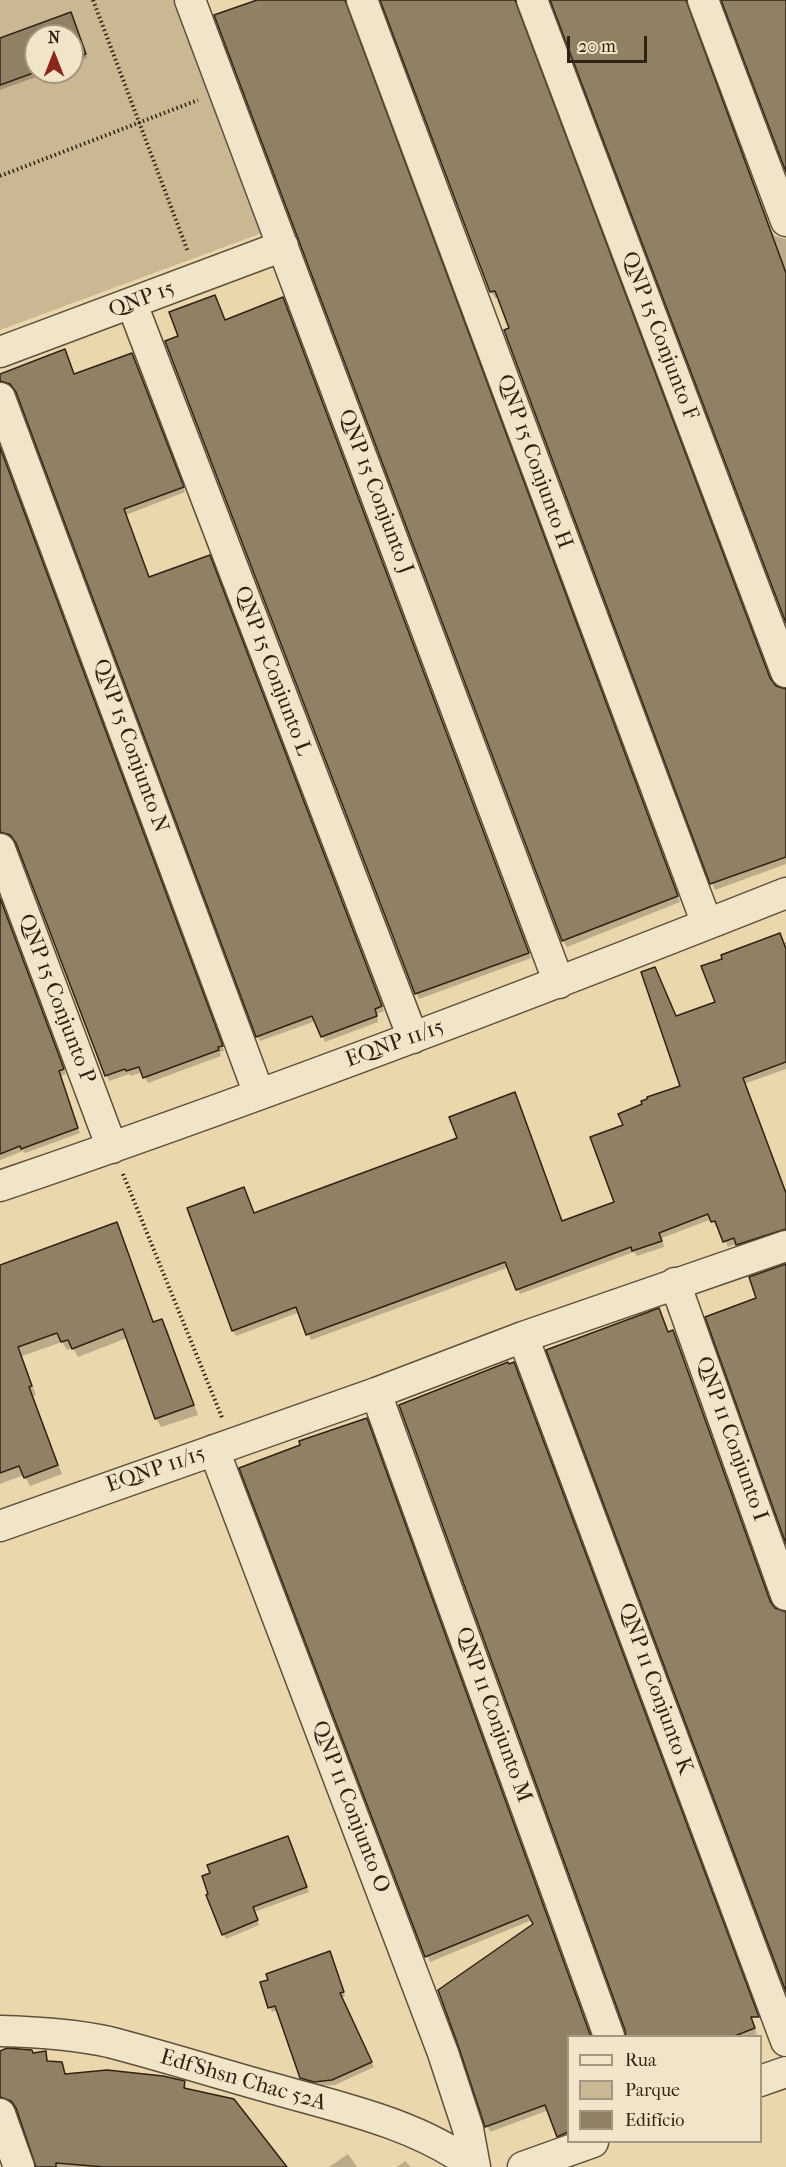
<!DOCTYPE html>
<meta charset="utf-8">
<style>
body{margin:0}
#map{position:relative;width:786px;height:2167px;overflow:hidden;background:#ead7ac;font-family:"IM FELL French Canon",serif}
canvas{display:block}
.legend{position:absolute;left:567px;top:2035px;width:195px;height:108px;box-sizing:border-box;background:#f1e5c9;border:2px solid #a49781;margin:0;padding:8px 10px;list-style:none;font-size:18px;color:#302315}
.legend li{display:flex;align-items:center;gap:12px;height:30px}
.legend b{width:30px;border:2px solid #a49781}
.north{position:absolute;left:24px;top:24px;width:60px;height:60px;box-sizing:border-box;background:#f1e5c9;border:2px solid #a49781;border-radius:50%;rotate:0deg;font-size:16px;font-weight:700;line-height:24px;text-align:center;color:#302315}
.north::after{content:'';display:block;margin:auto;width:21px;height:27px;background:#8f2418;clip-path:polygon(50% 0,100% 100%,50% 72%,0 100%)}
.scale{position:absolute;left:567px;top:36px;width:80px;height:27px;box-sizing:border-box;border:3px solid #302315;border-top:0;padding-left:8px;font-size:18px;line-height:21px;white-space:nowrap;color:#302315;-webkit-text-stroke:4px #f1e5c9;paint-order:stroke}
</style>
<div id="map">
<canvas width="786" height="2167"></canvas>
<ul class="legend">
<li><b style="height:8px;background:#f1e5c9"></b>Rua</li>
<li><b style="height:16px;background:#cab892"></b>Parque</li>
<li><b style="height:16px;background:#918164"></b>Edifício</li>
</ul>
<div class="north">N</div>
<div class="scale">20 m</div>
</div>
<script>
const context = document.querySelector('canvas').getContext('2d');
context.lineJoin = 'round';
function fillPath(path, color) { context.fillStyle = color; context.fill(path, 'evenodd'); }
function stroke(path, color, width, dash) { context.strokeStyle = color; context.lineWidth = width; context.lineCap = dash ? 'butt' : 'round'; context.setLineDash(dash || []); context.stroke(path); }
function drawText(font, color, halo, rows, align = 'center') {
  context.font = font + ' "IM FELL French Canon",serif'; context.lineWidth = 5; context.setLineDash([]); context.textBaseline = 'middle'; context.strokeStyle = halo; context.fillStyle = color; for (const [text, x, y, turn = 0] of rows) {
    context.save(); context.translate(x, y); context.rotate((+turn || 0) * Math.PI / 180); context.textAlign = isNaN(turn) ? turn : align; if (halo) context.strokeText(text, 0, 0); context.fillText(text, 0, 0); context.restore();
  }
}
const green = new Path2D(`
 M0,0h174l88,233 -262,97zM36,36h36v36h-36z`);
const shadow = new Path2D(`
 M261,0h73l14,13 332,889 -113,45 -4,-6 -347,-925z
 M382,0h138l-2,4 1,10 253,669 3,4 11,3v174l-71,26 -3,-7 -206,-552 5,-2 -13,-32 -3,1 -4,-6z
 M552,0h139l-2,4 1,10 82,218 3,4 11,3v380z
 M73,19l14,39 -15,6v-28h-36v36h14l-50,18v-50z
 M285,304l246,654 -112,41 -252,-657 58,-21z
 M134,360l51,132 -59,23 23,63 63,-16 172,449 -7,3 1,8 -53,20 -9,-21 -56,20 -3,-5 -242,-647 -9,-3h-6v-7l74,-4z
 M0,448l224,603 -4,1 1,4 -73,27 -6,-11 -11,4 -2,-2 -20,7 -90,-236 -4,-5 -9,-3h-6z
 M0,899l66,175 -5,2 19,57 -55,20 -2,-2 -23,9z
 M780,935l4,8 2,-1v127l-42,15 42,112v39l-45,15 -4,-6 -9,3 -9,-21 -3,1 -4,-8 -50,19 2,9 -27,9 -3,-4 -114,42 -11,-27 -198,73 -11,-28 -64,24 -3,-6 11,-141 10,26 205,-76 59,-39 45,122 53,-19 9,-77 57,-39 -6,-70 40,-14z
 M116,1224l5,9 33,90 8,-2 5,8 31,86 -37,12 -5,-9 -29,-80 -49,19 -5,-9 -6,2 -5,-8 -40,14 14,39 -3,1 29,78 -32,12 -6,-11 -24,9v-217z
 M659,1310l10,23 4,-1 3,5 96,269 1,3 13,4v375z
 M302,1446l289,590h-23v90l-11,5 -8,-21 -59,22 -3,-6 48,-201 -3,-5 -102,42 -189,-493z
 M288,1838l21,54 -55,20 5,13 -33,14 -3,-5 -11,-60z
 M721,1936l36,98 -7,2h-123z
 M331,1958l14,38 -4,2 33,69 -39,18 -18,1 -12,-3 -27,-73 -6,2 -2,-5z
 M45,2052l4,10 12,2 5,12 118,6 3,8 98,77h-248l-4,-112z
 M348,2154l9,13h-28z
 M405,2161l6,6h-14z`);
const building = new Path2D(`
 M257,0h88l333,896 -116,45 -348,-926z
 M380,0h135l255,678 6,8 10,3v168l-76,27 -206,-554 5,-2 -14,-37 -5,1z
 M550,0h136l100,273v350z
 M721,0h65v172z
 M71,12l15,42 -14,5v-23h-36v36l-36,13v-47z
 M215,295l10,25 58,-23 246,656 -114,41 -250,-653 13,-5 -9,-24z
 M65,349l9,25 58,-21 52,134 -60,22 25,68 61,-22 172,451 -7,3 2,7 -56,21 -9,-21 -56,21 -240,-645 -6,-8 -10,-3v-7z
 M0,447l223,599 -5,1 1,3 -76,28 -4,-11 -13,4 -1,-2 -20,7 -89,-233 -6,-8 -10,-3z
 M0,898l64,171 -5,2 19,57 -57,21 -1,-3 -20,8z
 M780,933l6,16v113l-43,16 43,115v36l-50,16 -2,-7 -11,4 -8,-21 -4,1 -3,-8 -49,19 3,8 -30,10 -1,-4 -115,43 -11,-28 -199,73 -10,-28 -64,24 -45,-123 57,-21 10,26 203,-75 -8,-21 66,-25 47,129 52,-19 -24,-65 33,-12 -5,-11 24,-10 -1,-3 6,-2v-2l33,-11 -39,-114 14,-5 21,49 39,-14 -14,-36 21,-7 -1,-4z
 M117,1222l36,100 9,-3 32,86 -39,14 -32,-90 -51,20 -4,-9 -7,2 -4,-9 -39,14 14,39 -3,1 29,78 -34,13 -5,-12 -19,7v-208z
 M786,1264v280l-81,-227 51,-19 -7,-21z
 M659,1308l9,24 5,-2 97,271 5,7 11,4v380l-240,-642z
 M508,1362l1,2 5,-2 245,655h-8l4,11 -23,9h-106l-1,-7 -226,-625z
 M367,1418l224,619h-23v95l-11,5 -12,-32 -60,22 -26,-79 -21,-58 95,-66 -5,-9 -103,42 -186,-489 61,-23 -1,-4z
 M288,1836l19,51 -54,20 5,13 -36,15 -16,-40 2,-1 -6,-18 8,-3 -3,-8z
 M330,1951l14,41 -4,1 32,69 -40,18 -18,2 -14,-4 -25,-72 -7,2 -8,-26 8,-2 -2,-6z
 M7,2048l25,2 1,3 13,-2 1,10 15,1 3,12 42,-4 56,6 22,5 -1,7 50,11 53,68h-183l-48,-4v4h-20l-20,-59 -5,-7 -11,-4v-46z`);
const path = new Path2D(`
 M93,0l95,252
 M0,176l198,-76
 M123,1174l100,246`);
const minor = new Path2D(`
 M190,0l369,983
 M362,0l345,924
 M532,0l254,672
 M703,0l83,221
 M132,304l281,734
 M0,352l283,-106
 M0,398l259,696
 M0,849l112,299
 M0,1186c265,-90 526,-190 786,-293
 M675,1283l111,312
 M523,1337l263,704
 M376,1393l233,643
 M214,1450l229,603 25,76 7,38
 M0,1526l376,-133 147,-56 263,-91
 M0,2031c36,1 73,3 109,11 54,14 108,31 162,46 67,19 148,36 203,79
 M760,2081l26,-9
 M0,2114l19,53
 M523,2167l70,-25`);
const streetNames = [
 ["QNP 15",142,300,-21],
 ["QNP 15 Conjunto F",659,336,69],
 ["QNP 15 Conjunto H",534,462,70],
 ["QNP 15 Conjunto J",375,492,69],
 ["QNP 15 Conjunto L",272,671,69],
 ["QNP 15 Conjunto N",130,746,70],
 ["QNP 15 Conjunto P",56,999,69],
 ["EQNP 11/15",395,1044,-20],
 ["QNP 11 Conjunto I",731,1439,70],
 ["EQNP 11/15",156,1470,-19],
 ["QNP 11 Conjunto K",655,1689,70],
 ["QNP 11 Conjunto M",493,1715,70],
 ["QNP 11 Conjunto O",350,1807,69],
 ["EdfShsn Chac 52A",243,2081,16]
];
fillPath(green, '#cab892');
fillPath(shadow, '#0003');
fillPath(building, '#918164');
stroke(building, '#302315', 1.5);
stroke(minor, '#5e503b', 33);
stroke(path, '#302315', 4, [1.5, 3]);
stroke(minor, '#f1e5c9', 30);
drawText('22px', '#302315', '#f1e5c9', streetNames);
</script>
